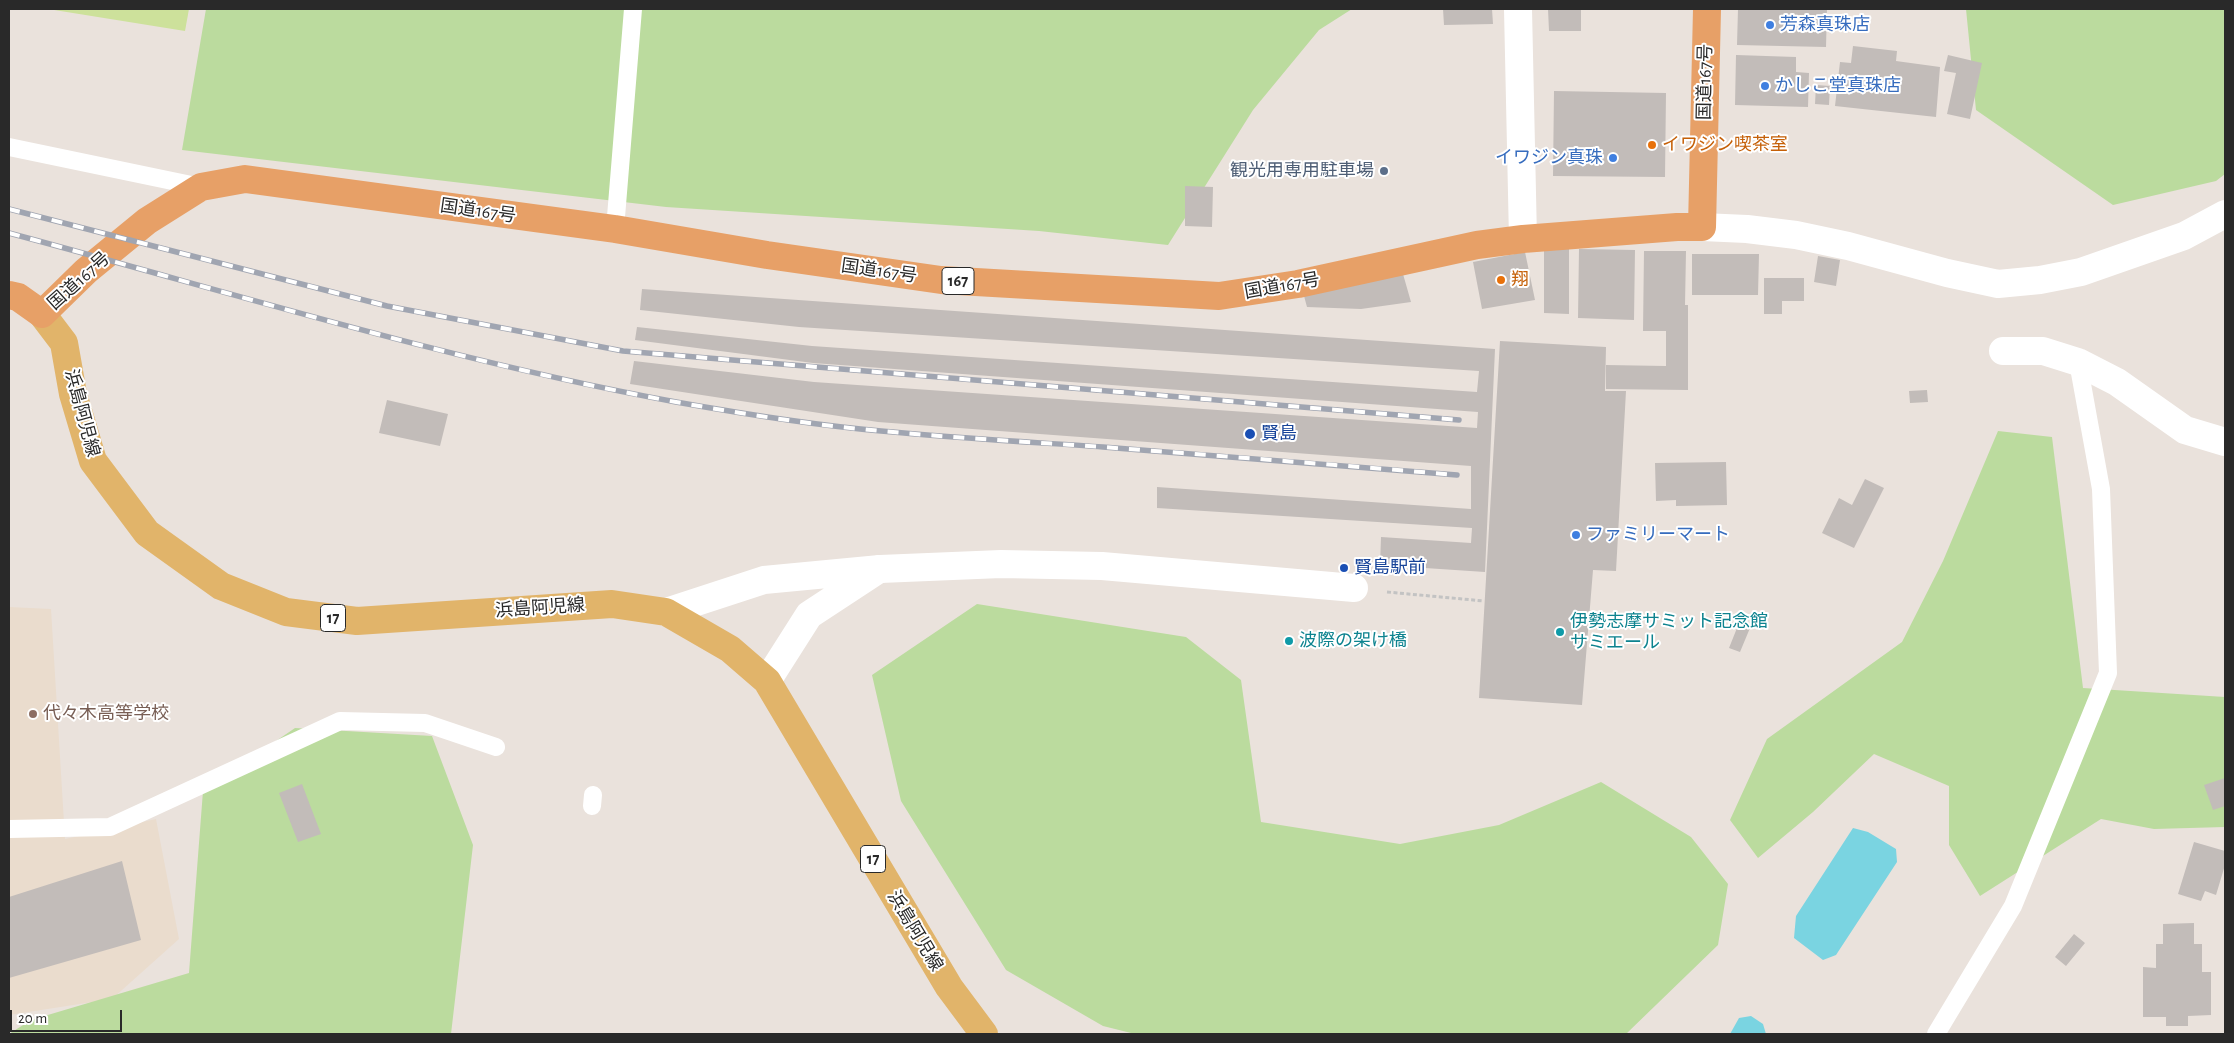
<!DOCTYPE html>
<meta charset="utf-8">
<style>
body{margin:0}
#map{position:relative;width:2234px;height:1043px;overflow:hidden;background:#eae2dc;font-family:"Alegreya Sans",sans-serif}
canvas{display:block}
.frame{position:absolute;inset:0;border:10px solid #292929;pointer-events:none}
.scale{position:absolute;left:10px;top:1010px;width:112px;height:22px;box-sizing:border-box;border:2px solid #292929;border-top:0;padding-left:6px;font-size:15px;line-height:18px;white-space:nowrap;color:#292929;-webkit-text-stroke:4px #fff;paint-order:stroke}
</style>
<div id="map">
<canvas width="2234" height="1043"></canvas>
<div class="frame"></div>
<div class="scale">20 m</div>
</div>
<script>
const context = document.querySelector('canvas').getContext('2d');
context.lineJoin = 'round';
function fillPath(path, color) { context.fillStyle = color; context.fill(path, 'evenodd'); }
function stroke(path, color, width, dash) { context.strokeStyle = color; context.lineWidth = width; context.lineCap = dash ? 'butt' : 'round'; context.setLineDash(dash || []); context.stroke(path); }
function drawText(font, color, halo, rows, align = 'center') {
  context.font = font + ' "Alegreya Sans","Noto Sans JP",sans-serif'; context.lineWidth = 4; context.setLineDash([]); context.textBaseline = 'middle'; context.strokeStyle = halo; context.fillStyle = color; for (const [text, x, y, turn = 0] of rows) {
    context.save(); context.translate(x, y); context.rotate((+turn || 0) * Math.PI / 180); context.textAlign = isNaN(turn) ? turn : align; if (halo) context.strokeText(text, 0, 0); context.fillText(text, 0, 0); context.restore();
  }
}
const education = new Path2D(`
 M9,607l42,2 14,230 91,-20 23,120 -67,60 -103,16z`);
const green = new Path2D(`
 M206,9h1146l-33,21 -66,80 -85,135 -129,-14 -373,-24 -484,-57z
 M1966,9h259v165l-9,7 -103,24 -137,-95z
 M1998,431l54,6 31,251 142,9v130l-71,2 -53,-10 -121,77 -31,-51v-59l-75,-32 -61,58 -55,46 -28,-38 37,-81 135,-97 41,-81z
 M977,604l209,33 55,43 20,142 139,22 99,-19 102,-43 90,55 37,47 -10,61 -92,89h-491l-32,-8 -97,-56 -105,-169 -29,-126z
 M295,728l137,8 41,109 -22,189h-442l22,-14 158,-47 14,-182z`);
const pitch = new Path2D(`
 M48,9h141l-4,22z`);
const water = new Path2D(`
 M1853,828l15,4 28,17 1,13 -61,93 -13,5 -29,-22 2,-22z
 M1751,1016l12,8 3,10h-36l9,-16z`);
const building = new Path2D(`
 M1443,9h49l1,15 -49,1z
 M1548,9h33v22h-32z
 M1738,9h89l-1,38 -89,-2z
 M1853,46l44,5 -1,10 44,6 -4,50 -101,-11 5,-44 11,1z
 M1736,55l60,2v15l13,1 -1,34 -73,-2z
 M1948,55l34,8 -12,56 -23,-5 9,-41 -12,-2z
 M1816,85l14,1 -1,19 -14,-1z
 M1554,91l112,2 -1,84 -112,-1z
 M1185,186l28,1 -1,40 -27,-1z
 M1544,249h25v65l-25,-1z
 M1579,249l56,1 -1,70 -56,-2z
 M1644,251h42l-1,54h3v85l-82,-1v-24l60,1v-35h-23z
 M1525,252l10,48 -53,9 -9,-47z
 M1692,254h67l-1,41h-66z
 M1818,256l22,4 -4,26 -22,-4z
 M1403,274l8,28 -50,7 -54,-2 -3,-11z
 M1764,278h40v23h-22v13h-18z
 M642,289l853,60 -10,223 -105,-7 1,-28 90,6 1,-15 -315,-20v-21l314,22v-43l-593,-44 -248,-38 4,-23 180,21 663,46 1,-16 -665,-49 -178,-23 2,-13 175,19 665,46 2,-21 -680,-44 -159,-17z
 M1500,341l106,6 -1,44h21l-10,180 -23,-1 -11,135 -103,-7z
 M1927,390l1,12 -18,1 -1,-12z
 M387,400l61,14 -8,32 -61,-13z
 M1726,462l1,43 -51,1v-6l-20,1 -1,-38z
 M1865,479l19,9 -30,60 -32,-15 17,-35 13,7z
 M1739,623l11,5 -10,24 -11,-4z
 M2225,778v28l-12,4 -9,-25z
 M302,784l19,50 -23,8 -19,-49z
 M2194,842l31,9v14l-9,30 -11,-4 -4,10 -23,-7z
 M122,861l19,79 -132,38v-81z
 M2194,923v21h8v28h9v43l-23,1v10h-22v-9h-23v-50l13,1v-24h7v-20z
 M2074,934l11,9 -19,23 -11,-9z`);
const path = new Path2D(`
 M1387,592l97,9`);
const service = new Path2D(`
 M9,147l192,40
 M615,229l18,-220
 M592,806l1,-11
 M9,829l101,-2 230,-106 85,2 71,24
 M1936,1034l77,-128 95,-233 -7,-184 -23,-127`);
const minor = new Path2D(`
 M1518,9l5,230
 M1702,227l45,2 49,6 52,11 99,27 51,11 42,-4 41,-8 103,-36 41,-22
 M2003,351h40l35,11 39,20 68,48 40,12
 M666,612l98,-32 116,-11
 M767,681l42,-66 67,-44`);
const tertiary = new Path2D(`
 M880,569l121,-5 101,2 252,22`);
const primary = new Path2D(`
 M42,314l22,29 9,51 20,67 54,72 74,53 65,26 71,9 255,-17 54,8 64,37 37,32 182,306 35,47`);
const trunk = new Path2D(`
 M9,295l9,2 24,17 44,-43 61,-50 54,-34 44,-8 370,50 152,26 174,25 278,16 79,-12 179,-39 46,-6 154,-12h25l5,-218`);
const rail = new Path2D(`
 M9,209l378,97 236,45 836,69
 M9,233c221,59 441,128 667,169 68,12 137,23 205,29 74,7 148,11 222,16 118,9 236,18 354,28`);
const markers = [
 [1770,25,5,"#3f7fe0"],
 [1765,86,5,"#3f7fe0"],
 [1652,145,5,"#e8710a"],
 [1613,158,5,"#3f7fe0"],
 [1384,171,5,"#5c6f8a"],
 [1501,280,5,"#e8710a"],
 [1250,434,6,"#1a4fb4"],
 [1576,535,5,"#3f7fe0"],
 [1344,568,5,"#1a4fb4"],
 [1560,632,5,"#0f9aa8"],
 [1289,641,5,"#0f9aa8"],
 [33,714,5,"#8d6e63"]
];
const shields = [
 [958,281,32],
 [333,618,25],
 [873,859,25]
];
const shieldNames = [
 ["167",958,281],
 ["17",333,618],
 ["17",873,859]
];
const shopNames = [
 ["芳森真珠店",1780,25],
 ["かしこ堂真珠店",1775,86],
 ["イワジン真珠",1603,158,"right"],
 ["ファミリーマート",1586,535]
];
const streetNames = [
 ["国道167号",1705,82,-89],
 ["国道167号",478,211,8],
 ["国道167号",879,271,8],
 ["国道167号",79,281,-42],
 ["国道167号",1282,286,-10],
 ["浜島阿児線",82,413,75],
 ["浜島阿児線",540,608,-4],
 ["浜島阿児線",915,931,59]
];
const foodNames = [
 ["イワジン喫茶室",1662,145],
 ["翔",1511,280]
];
const serviceNames = [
 ["観光用専用駐車場",1374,171]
];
const transitNames = [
 ["賢島",1261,434],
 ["賢島駅前",1354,568]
];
const cultureNames = [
 ["伊勢志摩サミット記念館",1570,622],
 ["サミエール",1570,643],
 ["波際の架け橋",1299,641]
];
const educationNames = [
 ["代々木高等学校",43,714]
];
fillPath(education, '#eadccd');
fillPath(green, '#bbdb9e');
fillPath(pitch, '#cde19b');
fillPath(water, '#7ad4e1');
fillPath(building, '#c2bcb9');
stroke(path, '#c3c3c3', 3, [4, 2.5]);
stroke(service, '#fff', 18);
stroke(minor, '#fff', 28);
stroke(tertiary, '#fff', 28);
stroke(primary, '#e1b46a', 28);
stroke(trunk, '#e7a067', 28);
stroke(rail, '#a0a5b1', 5.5);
stroke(rail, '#fff', 4, [11]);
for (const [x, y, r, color] of markers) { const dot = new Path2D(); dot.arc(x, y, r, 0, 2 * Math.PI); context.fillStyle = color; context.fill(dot); stroke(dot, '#fff', 2); }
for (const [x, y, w] of shields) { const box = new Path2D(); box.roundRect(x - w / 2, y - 13.5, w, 27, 4); context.fillStyle = '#fff'; context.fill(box); stroke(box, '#292929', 1); }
drawText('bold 16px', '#292929', null, shieldNames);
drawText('18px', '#366cbe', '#fff', shopNames, 'left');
drawText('18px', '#292929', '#fff', streetNames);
drawText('18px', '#c56008', '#fff', foodNames, 'left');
drawText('18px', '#4e5e75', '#fff', serviceNames, 'right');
drawText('18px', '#164399', '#fff', transitNames, 'left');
drawText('18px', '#0d838f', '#fff', cultureNames, 'left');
drawText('18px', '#785e54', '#fff', educationNames, 'left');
</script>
